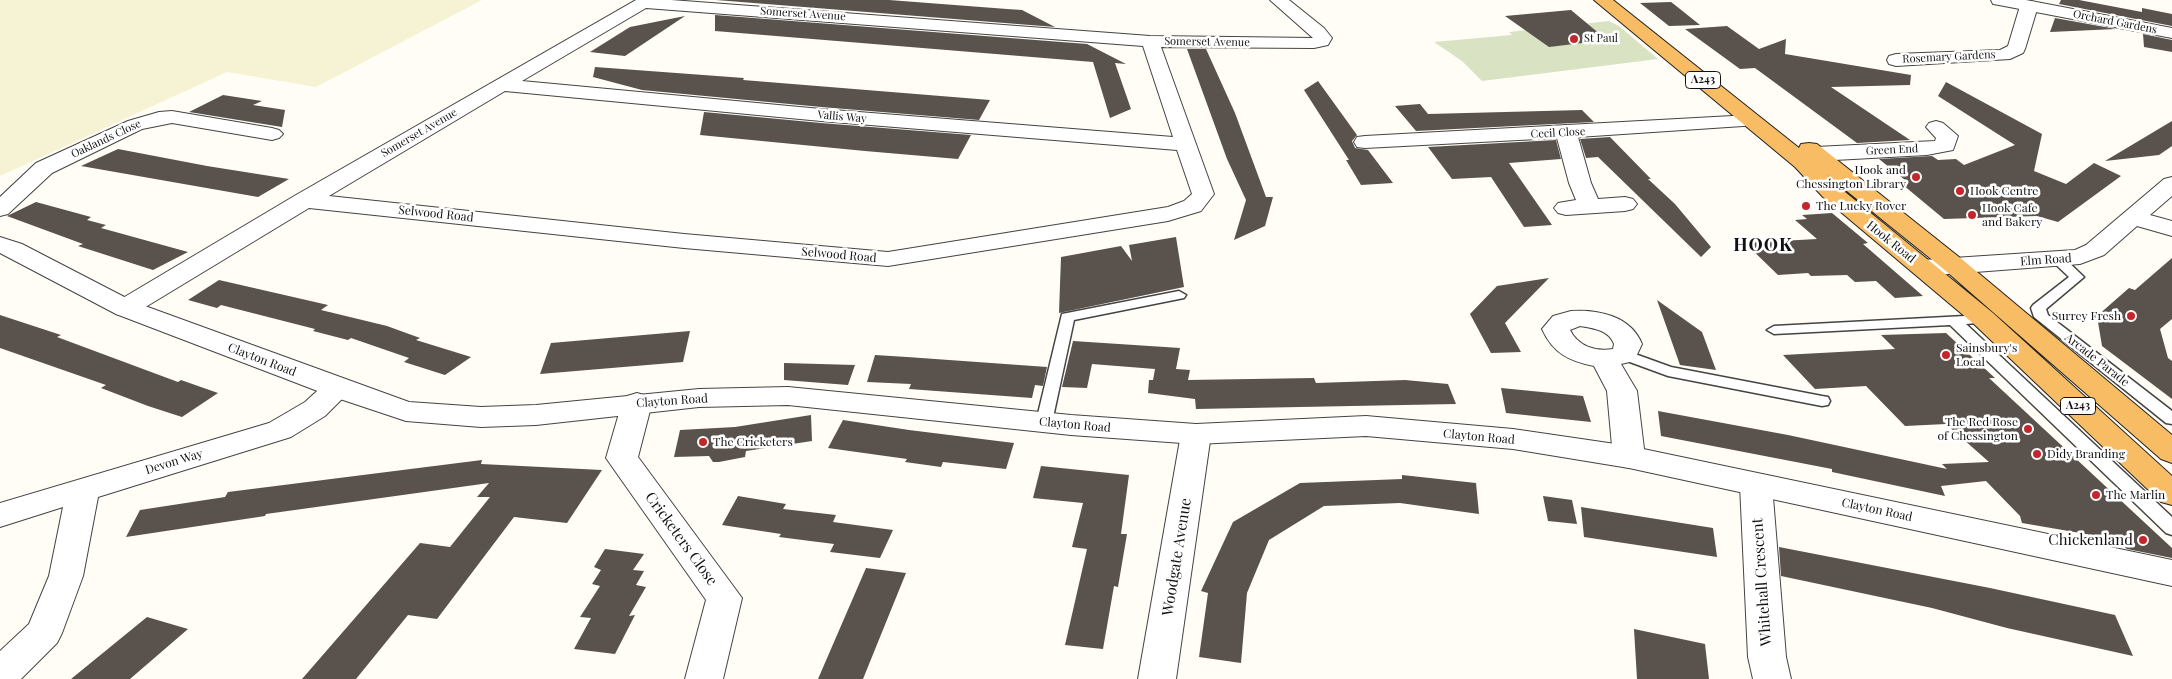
<!DOCTYPE html>
<style>
body{margin:0}
canvas{display:block;background:#fffdf5}
</style>
<canvas width="2172" height="679"></canvas>
<script>
const context = document.querySelector('canvas').getContext('2d');
context.lineJoin = 'round';
function fillPath(path, color) { context.fillStyle = color; context.fill(path, 'evenodd'); }
function stroke(path, color, width, dash) { context.strokeStyle = color; context.lineWidth = width; context.lineCap = dash ? 'butt' : 'round'; context.setLineDash(dash || []); context.stroke(path); }
function drawText(font, color, halo, rows, align = 'center') {
  context.font = font + ' "Playfair Display",serif'; context.lineWidth = 5; context.setLineDash([]); context.textBaseline = 'middle'; context.strokeStyle = halo; context.fillStyle = color; for (const [text, x, y, turn = 0] of rows) {
    context.save(); context.translate(x, y); context.rotate((+turn || 0) * Math.PI / 180); context.textAlign = isNaN(turn) ? turn : align; if (halo) context.strokeText(text, 0, 0); context.fillText(text, 0, 0); context.restore();
  }
}
const farmland = new Path2D(`
 M0,0h482l-166,87 -89,-15 -227,104z`);
const cemetery = new Path2D(`
 M1609,21l10,5 39,33 -176,22 -20,-20 -28,-19 78,-7 -3,-3z`);
const building = new Path2D(`
 M716,0h173l118,9 15,1 33,17z
 M2061,0h18l63,12v-4l30,6v12l-113,-22z
 M1671,2l4,3 25,20 -31,1 -29,-23z
 M1571,10l36,30 -58,7 -44,-31z
 M715,15l372,29 39,20 -11,-1 16,46 -21,9 -17,-56 -378,-31z
 M685,16l-60,40 -35,-4 40,-25z
 M2055,18l61,11 -66,3z
 M1727,26l32,23 27,-10 -1,15 126,21 -1,10 -79,2 79,53 -53,3 -102,-75 -15,1 -55,-40z
 M2143,34l29,6v12l-28,-5z
 M1187,49h19l29,64 31,84h7l-8,29 -31,14 12,-40 -19,-41z
 M595,67l149,11 -1,2 247,20 -11,20 -158,-13 -179,-17 -49,-13z
 M1318,81l39,54 -5,6 3,7 13,2 25,33 -32,2 -15,-25h3l-45,-70z
 M1946,82l96,52 -8,37 32,13 28,-21 27,13 -63,46 -21,-6 -93,3 -47,-39h8l-26,-21 53,-3 6,4 18,-1 8,6 51,-20 -77,-49z
 M223,95l39,6 -9,4 32,5 -3,17 -93,-15z
 M1420,104l8,10 154,-4 12,12 -178,9 -21,-25z
 M704,112l117,11 150,12 -13,24 -93,-8 -165,-16z
 M2172,121v25l-13,9 -54,6z
 M1610,137l41,42h-3l27,25 36,43 -10,10 -103,-100 -12,1 -6,-19z
 M1556,140l5,19 -52,4 43,62 -28,2 -33,-50 -39,2 -24,-32z
 M118,149l89,17 82,13 -31,18 -177,-31z
 M36,202l55,15 -4,3 19,5 -5,3 87,24 -35,18 -75,-24 5,-2 -76,-28z
 M1832,213l36,30 -5,1 60,52 -28,2 -19,-17 -21,1 -8,-7 -36,1 -3,-3 -30,2 -33,-32 72,-4 -22,-19 12,-1 -5,-4z
 M1176,237l8,50 -125,26 2,-56 60,-11 11,15 -3,-16z
 M2172,258v61l-12,10 8,29 4,3v38l-70,-53 -5,-30 32,-28 6,2z
 M1549,278l-44,45 16,29 -30,1 -21,-39 27,-28z
 M219,280l109,25 -7,5 66,16 33,12 -4,2 55,17 -26,18 -41,-13 5,-4 -58,-20 -3,2 -35,-9 2,-2 -94,-24 -4,3 -29,-8z
 M1657,300l45,32 14,38 -36,-5z
 M0,315l61,20 -4,2 121,45 3,-2 37,13 -36,24 -34,-11 -47,-18 5,-3 -106,-37z
 M690,331l-7,31 -143,12 11,-31z
 M1946,333l49,45h-6l183,170v10l-45,-9 -12,-10 -93,-16 -2,-7 -34,-35 -45,5 4,10 -113,-24v-3l-171,-33 -3,-25 130,24 159,34 -5,-5 47,-2 -43,-38 -41,2 -39,-40 -51,3 -32,-34 112,-6 -14,-14z
 M1073,341l107,7 -4,21 14,1 -2,10 126,-2 2,5 89,-3 43,4 8,20 -260,5 -1,-10 -47,-6 1,-13h4l2,-11 -63,-5 -5,24 -25,-1z
 M875,355l32,2 140,10 -4,19 -8,-1 -3,13 -123,-9 2,-5 -44,-2z
 M784,363l71,2 -7,20 -64,-5z
 M1501,388l82,8 8,26 -85,-9z
 M811,415l1,26 -66,10 -1,6 -26,5h-6l-4,-6 -35,1 6,-27 55,-3z
 M843,420l66,10 105,13 -8,26 -63,-7 -2,5 -36,-5 2,-3 -79,-11z
 M482,460l-1,4 121,6 -35,53 -53,-6 -77,102 -29,-4 -52,64h-54l118,-136 30,4 40,-50h-13l12,-14 -223,31 -1,2 -139,21 14,-27 85,-13 3,-5z
 M1041,466l88,9 -8,59h6l-9,53 -4,-1 -11,63 -38,-4 22,-96 -15,-2 11,-44 -50,-5z
 M1402,475l74,8 3,31 -79,-11 -76,3 -55,34 -22,53 -6,70 -42,-6 9,-64 -7,-2 32,-69 67,-39 102,-4z
 M738,496l48,8 -3,5 53,6 -3,7 60,8 -13,28 -50,-6 4,-8 -55,-7 2,-3 -59,-9z
 M1543,496l29,4 5,24 -29,-3z
 M1581,507l132,21 4,29 -133,-20z
 M1779,547l211,41 125,27 18,41 -126,-28 -75,-20 -151,-32z
 M605,549l39,5 -11,16 11,1 -8,14 10,2 -17,29 6,-1 -20,39 -41,-5 17,-31 -11,-1 20,-31 -8,-2 9,-14 -7,-3z
 M866,568l40,5 -43,106h-45z
 M147,617l41,12 -58,50h-59z
 M1634,629l71,15 4,35h-72z`);
const service = new Path2D(`
 M2058,256l5,1 21,20 -38,32 2,6 124,96v13l-6,-1 -132,-106 -3,-9 2,-3 36,-28 -18,-17z
 M1179,291l7,4 -2,3 -110,22 -22,102 -2,4h-12l-2,-4 26,-108z
 M1984,315l7,4 -2,3 -23,2 206,193v18l-6,-2 -216,-208 -176,9 -7,-4 7,-4z
 M1624,350l47,17 151,29 6,1 2,4 -2,4 -6,1 -154,-30 -49,-18 -3,-3 3,-3z`);
const minor = new Path2D(`
 M636,0h35l479,36 163,2 -43,-38h19l35,28 8,10 -4,7 -14,3 -153,-1 53,147 -13,17 -33,10 -280,45 -204,-18 -375,-40 -175,106 -9,2 -9,-2 -4,-6 4,-6 180,-107zM646,8l497,38 30,91 -352,-28 -299,-28zM505,91l316,30 356,29 15,44 -8,7 -16,6 -280,45 -204,-18 -355,-38z
 M2029,1l6,1 3,4 -13,43 -2,4 -13,6 -114,7 -7,-2 -2,-4 2,-4 7,-2 104,-4 8,-4 12,-40 3,-4z
 M172,111l100,17 7,2 4,4 -4,4 -7,2 -100,-17 -30,6 -90,44 -44,41 -8,2v-19l36,-34 92,-42 31,-9z
 M1751,115l7,2 3,4 -3,4 -180,12 13,46 7,16 27,-2 8,2 4,5 -4,5 -8,2 -59,4 -8,-2 -4,-5 4,-5 18,-3 -7,-17 -12,-45 -192,10 -8,-1 -3,-5 3,-5 8,-1z
 M1936,121l7,2 15,13 -5,14 -26,5 -111,6 -8,-2 -3,-5 3,-5 8,-2 119,-6 1,-3 -10,-11 3,-4z
 M2172,177v19l-22,19 22,6v15l-35,-10 -33,29 -24,9 -157,12 -9,-3 -4,-5 4,-5 9,-3 152,-10 11,-5 78,-66z
 M1571,311c27,-2 60,5 71,33l-8,17 -13,3 16,27 8,66 -5,8 -11,3 -11,-3 -5,-8 -6,-66 -13,-25c-25,-5 -41,-13 -52,-37l11,-13zM1580,326c13,2 29,4 34,18l-1,5c-18,3 -35,-3 -43,-19z
 M338,379l10,2 5,7 -28,28 -34,21 -193,60 -15,79 -21,57 -5,10 -36,36h-21v-28l29,-27 20,-48 14,-69 -63,20v-24l269,-80 36,-21 23,-21z
 M637,393l10,3 5,7 -14,54 104,141 -19,81h-38l21,-79 -100,-142 16,-55 5,-7z
 M1196,424l11,3 4,7 -35,245h-38l43,-245 4,-7z
 M1756,474l11,3 5,8 14,172 5,22h-38l-5,-22 -8,-172 5,-8z`);
const tertiary = new Path2D(`
 M1991,0h35l146,28v10l-173,-33 -6,-1z
 M0,237l22,7 112,58 275,100 72,5 55,-2 163,-16 89,-2 283,28 125,9 170,-8 147,13 116,17 543,114v26l-543,-118 -116,-19 -147,-13 -170,8 -125,-9 -283,-30 -89,2 -163,18 -55,2 -75,-6 -78,-26 -212,-81 -116,-61z`);
const trunk = new Path2D(`
 M1594,0h19l186,148 2,-4 8,-1 8,1 147,117 208,174v28l-11,-4 -215,-188 -119,-96 12,12 154,126 179,163v29l-11,-3 -186,-177 -152,-128 -28,-30z`);
const markers = [
 [1574,39,5,"#c4262e"],
 [1916,177,5,"#c4262e"],
 [1960,191,5,"#c4262e"],
 [1806,206,5,"#c4262e"],
 [1972,215,5,"#c4262e"],
 [2131,316,5,"#c4262e"],
 [1946,355,5,"#c4262e"],
 [2028,429,5,"#c4262e"],
 [703,442,5,"#c4262e"],
 [2037,454,5,"#c4262e"],
 [2096,495,5,"#c4262e"],
 [2143,540,5,"#c4262e"]
];
const farStreetnames = [
 ["Somerset Avenue",803,14,4],
 ["Orchard Gardens",2115,22,11],
 ["Somerset Avenue",1207,42,1],
 ["Rosemary Gardens",1949,57,-3],
 ["Vallis Way",842,117,5],
 ["Somerset Avenue",419,133,-30],
 ["Cecil Close",1558,133,-3],
 ["Oaklands Close",106,139,-25],
 ["Green End",1892,150,-3]
];
const farPoinames = [
 ["St Paul",1584,39]
];
const shields = [
 [1703,80,35],
 [2078,406,35]
];
const shieldNames = [
 ["A243",1703,80],
 ["A243",2078,406]
];
const poiNames = [
 ["Hook and",1906,170,"right"],
 ["Chessington Library",1906,184,"right"],
 ["Hook Centre",1970,191],
 ["The Lucky Rover",1816,206],
 ["Hook Cafe",1982,208],
 ["and Bakery",1982,222],
 ["Surrey Fresh",2121,316,"right"],
 ["Sainsbury's",1956,348],
 ["Local",1956,362],
 ["The Red Rose",2018,422,"right"],
 ["of Chessington",2018,436,"right"],
 ["The Cricketers",713,442],
 ["Didy Branding",2047,454],
 ["The Marlin",2106,495]
];
const streetNames = [
 ["Selwood Road",436,214,6],
 ["Hook Road",1891,242,39],
 ["Selwood Road",839,255,5],
 ["Elm Road",2046,260,-4],
 ["Clayton Road",262,360,21],
 ["Arcade Parade",2097,360,38],
 ["Clayton Road",672,401,-4],
 ["Clayton Road",1075,425,5],
 ["Clayton Road",1479,437,5],
 ["Devon Way",174,462,-17],
 ["Clayton Road",1877,510,12]
];
const nearStreetnames = [
 ["Cricketers Close",681,539,54],
 ["Woodgate Avenue",1177,557,-81],
 ["Whitehall Crescent",1762,582,-94]
];
const nearPoinames = [
 ["Chickenland",2133,540]
];
const districtNames = [
 ["HOOK",1763,245]
];
fillPath(farmland, '#f6f3d4');
fillPath(cemetery, '#d9e3c4');
fillPath(building, '#5a524d');
stroke(service, '#444', 3);
stroke(minor, '#444', 2);
stroke(tertiary, '#444', 2);
stroke(trunk, '#222', 2);
fillPath(service, '#fff');
fillPath(minor, '#fff');
fillPath(tertiary, '#fff');
fillPath(trunk, '#f7bc64');
for (const [x, y, r, color] of markers) { const dot = new Path2D(); dot.arc(x, y, r, 0, 2 * Math.PI); context.fillStyle = color; context.fill(dot); stroke(dot, '#fff', 2); }
drawText('11px', '#111', '#fff', farStreetnames);
drawText('11px', '#111', '#fff', farPoinames, 'left');
for (const [x, y, w] of shields) { const box = new Path2D(); box.roundRect(x - w / 2, y - 8.5, w, 17, 4); context.fillStyle = '#fff'; context.fill(box); stroke(box, '#111', 1); }
drawText('bold 11px', '#111', null, shieldNames);
drawText('12px', '#111', '#fff', poiNames, 'left');
drawText('12px', '#111', '#fff', streetNames);
drawText('15px', '#111', '#fff', nearStreetnames);
drawText('15px', '#111', '#fff', nearPoinames, 'right');
context.letterSpacing = '1px';
drawText('bold 18px', '#111', '#fff', districtNames);
context.letterSpacing = '0px';
</script>
